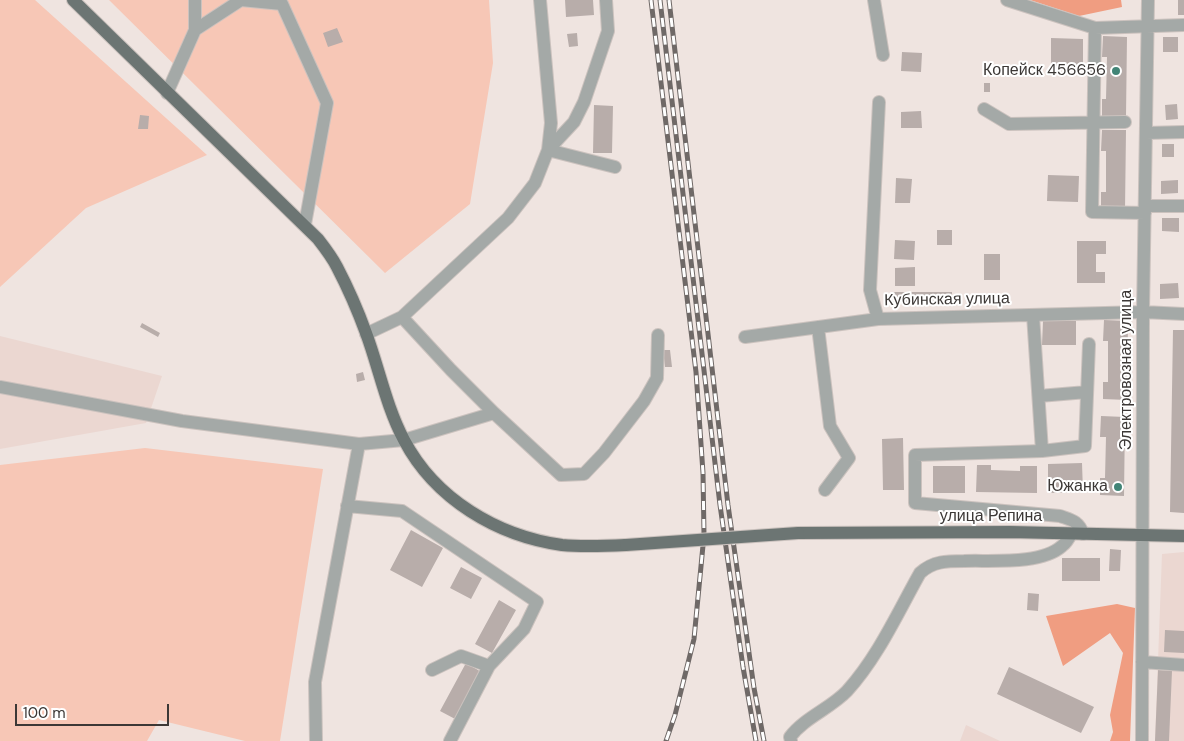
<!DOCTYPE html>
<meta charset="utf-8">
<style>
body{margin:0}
#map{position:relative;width:1184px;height:741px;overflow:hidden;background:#efe4e0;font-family:"DM Sans",sans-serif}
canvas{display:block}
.scale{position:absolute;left:15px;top:704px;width:154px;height:22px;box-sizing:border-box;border:2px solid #3c3836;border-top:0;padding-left:6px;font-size:15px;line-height:18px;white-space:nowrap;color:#3c3836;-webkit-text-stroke:4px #fff;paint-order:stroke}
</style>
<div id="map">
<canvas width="1184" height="741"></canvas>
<div class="scale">100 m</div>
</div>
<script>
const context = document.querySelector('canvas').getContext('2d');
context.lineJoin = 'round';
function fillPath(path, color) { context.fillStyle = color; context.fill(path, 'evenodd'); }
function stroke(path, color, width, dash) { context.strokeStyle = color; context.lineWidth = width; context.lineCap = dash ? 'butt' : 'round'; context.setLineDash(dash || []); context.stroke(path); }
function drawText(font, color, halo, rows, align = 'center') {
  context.font = font + ' "DM Sans",sans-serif'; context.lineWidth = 4; context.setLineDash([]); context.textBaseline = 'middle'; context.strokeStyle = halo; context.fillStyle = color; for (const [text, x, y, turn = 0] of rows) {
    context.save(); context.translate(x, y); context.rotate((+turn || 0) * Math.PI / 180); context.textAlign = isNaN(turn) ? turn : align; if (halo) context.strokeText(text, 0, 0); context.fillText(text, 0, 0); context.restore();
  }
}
const built = new Path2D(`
 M0,336l162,40 -16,47 -146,26z
 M1184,552v189h-29l7,-187z
 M966,725l34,16h-40z`);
const green = new Path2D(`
 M0,0h35l172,155 -121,53 -86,79z
 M109,0h380l4,63 -23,141 -85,69z
 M145,448l178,21 -43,272h-35l-86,-21 -12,21h-147v-276z`);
const forest = new Path2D(`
 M1030,0h91l1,7 -43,9z
 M1117,604l18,4 -5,133h-20l3,-9 -3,-17 13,-62 -13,-20 -47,33 -17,-50z`);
const building = new Path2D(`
 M565,0h28l1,15 -28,2z
 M1178,0h6v15h-6z
 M337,28l6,14 -15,5 -5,-14z
 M577,33l1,13 -9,1 -2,-13z
 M1103,36l24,1 -1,79h-24v-17h4l1,-42h-5z
 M1163,37h15v15h-15z
 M1051,38l32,1v27h-32z
 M902,52l20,1 -1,19 -20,-1z
 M984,83h6v9h-6z
 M1177,104l1,15 -12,1 -1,-15z
 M594,105l19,1 -1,47h-19z
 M921,111l1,17h-21v-16z
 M140,115l9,1 -1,13h-10z
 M1102,130h24l-1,80 -24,-1v-17h5v-41h-5z
 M1162,144h12v13h-12z
 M1048,175l31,1 -1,26 -31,-1z
 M896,178l16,1 -2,24h-15z
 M1178,180v13l-17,1v-13z
 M1162,218h17v14l-17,-1z
 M937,230h15v15h-15z
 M895,240l20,1 -1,19 -20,-1z
 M1077,241h29v13h-10v18h9v11h-28z
 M984,254h16v26h-16z
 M915,267v19h-20v-18z
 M1178,283l1,15 -19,1v-15z
 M893,292h59v11h-59z
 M1104,320l24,1 -1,79 -24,-1v-17h5v-41h-5z
 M1043,321h33v24h-34z
 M142,323l18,10 -2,4 -18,-10z
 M1173,330h11v183l-14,-1z
 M663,350h7l2,17h-7z
 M363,372l2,8 -8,2 -1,-8z
 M1101,416l24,1 -1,79 -24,-1v-17h5l1,-41h-6z
 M903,438l1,52h-21l-1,-51z
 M1082,463l1,29 -35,1v-29z
 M977,465h14v5l29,1v-5h17v27l-61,-1z
 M933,466h32v27h-32z
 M411,530l32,18 -21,39 -32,-17z
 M1110,549l11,1 -1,21h-11z
 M1062,558h38v23h-38z
 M461,567l21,11 -11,21 -21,-11z
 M1028,593l11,1 -1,17 -11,-1z
 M499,600l17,10 -24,43 -17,-9z
 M1165,630l19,1v22l-20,-1z
 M466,663l17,10 -26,47 -17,-9z
 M1009,667l85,40 -13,26 -84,-39z
 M1158,670l14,1 -3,70h-14z`);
const minor = new Path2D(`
 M195,0v30
 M606,0l2,31 -24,71 -10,20 -26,28 67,17
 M874,0l9,55
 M1007,0l88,28
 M167,93l28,-63 46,-30 41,4 45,99 -22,121
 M879,102l-9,188 8,29 265,-7 41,2
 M984,109l25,15 116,-2
 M1146,133l38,-1
 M1145,206h39
 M1145,213l-53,-1 3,-184 89,-3
 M1033,315l9,136 -127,4v48l145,13c11,4 19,5 23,18
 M402,317l49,53 43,43
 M818,327l12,99 19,32 -24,32
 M366,334l36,-17 106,-99 27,-35 13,-33 3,-27 -11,-123
 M745,337l133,-18
 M0,387l182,34 177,23
 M1039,396l48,-4
 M1042,451l43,-5 4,-102
 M347,506l55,5 135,91 -13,27 -35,37 -39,75
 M1142,662l42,3
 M432,670l29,-14 28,10
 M316,741l-1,-59 44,-238 45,-4 90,-27 67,62 23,-1 20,-21 40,-52 13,-23 1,-43
 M791,741l-1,-4c14,-19 41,-29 57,-46 31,-34 51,-79 73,-118 13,-12 27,-12 44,-12 27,-1 77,4 98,-15 4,-3 7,-8 9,-12
 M1142,741l1,-429 5,-312`);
const major = new Path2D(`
 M73,0l245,239c7,9 14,18 19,28 11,21 21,44 29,66 13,35 20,73 38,107 31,59 93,96 158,105 21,2 43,1 64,0
 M798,533l212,-1 174,4`);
const rail = new Path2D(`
 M651,0l45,372 7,101 1,62 -10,104 -19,76 -9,26
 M660,0l60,505 23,162 13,74
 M669,0l59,505 26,183 10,53`);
const majorBridge = new Path2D(`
 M626,545l172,-12`);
const markers = [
 [1116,71,5,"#418476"],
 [1118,487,5,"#418476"]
];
const poiNames = [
 ["Копейск 456656",1106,71],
 ["Южанка",1108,487]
];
const streetNames = [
 ["Кубинская улица",947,300,-1],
 ["Электровозная улица",1127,370,-90],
 ["улица Репина",991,517]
];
fillPath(built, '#ebd7d1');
fillPath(green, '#f7c7b6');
fillPath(forest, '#f09d81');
fillPath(building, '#b8adaa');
stroke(minor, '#cbc2be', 14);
stroke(major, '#cbc2be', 14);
stroke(minor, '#a4a9a7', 12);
stroke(major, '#6c7573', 12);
stroke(rail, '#6f6967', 5);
stroke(rail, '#fff', 3, [9]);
stroke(majorBridge, '#cbc2be', 14, []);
stroke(majorBridge, '#6c7573', 12);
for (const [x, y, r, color] of markers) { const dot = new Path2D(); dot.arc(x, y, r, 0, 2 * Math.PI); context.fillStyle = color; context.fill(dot); stroke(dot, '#fff', 2); }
drawText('16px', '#3c3836', '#fff', poiNames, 'right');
drawText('16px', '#3c3836', '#fff', streetNames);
</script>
